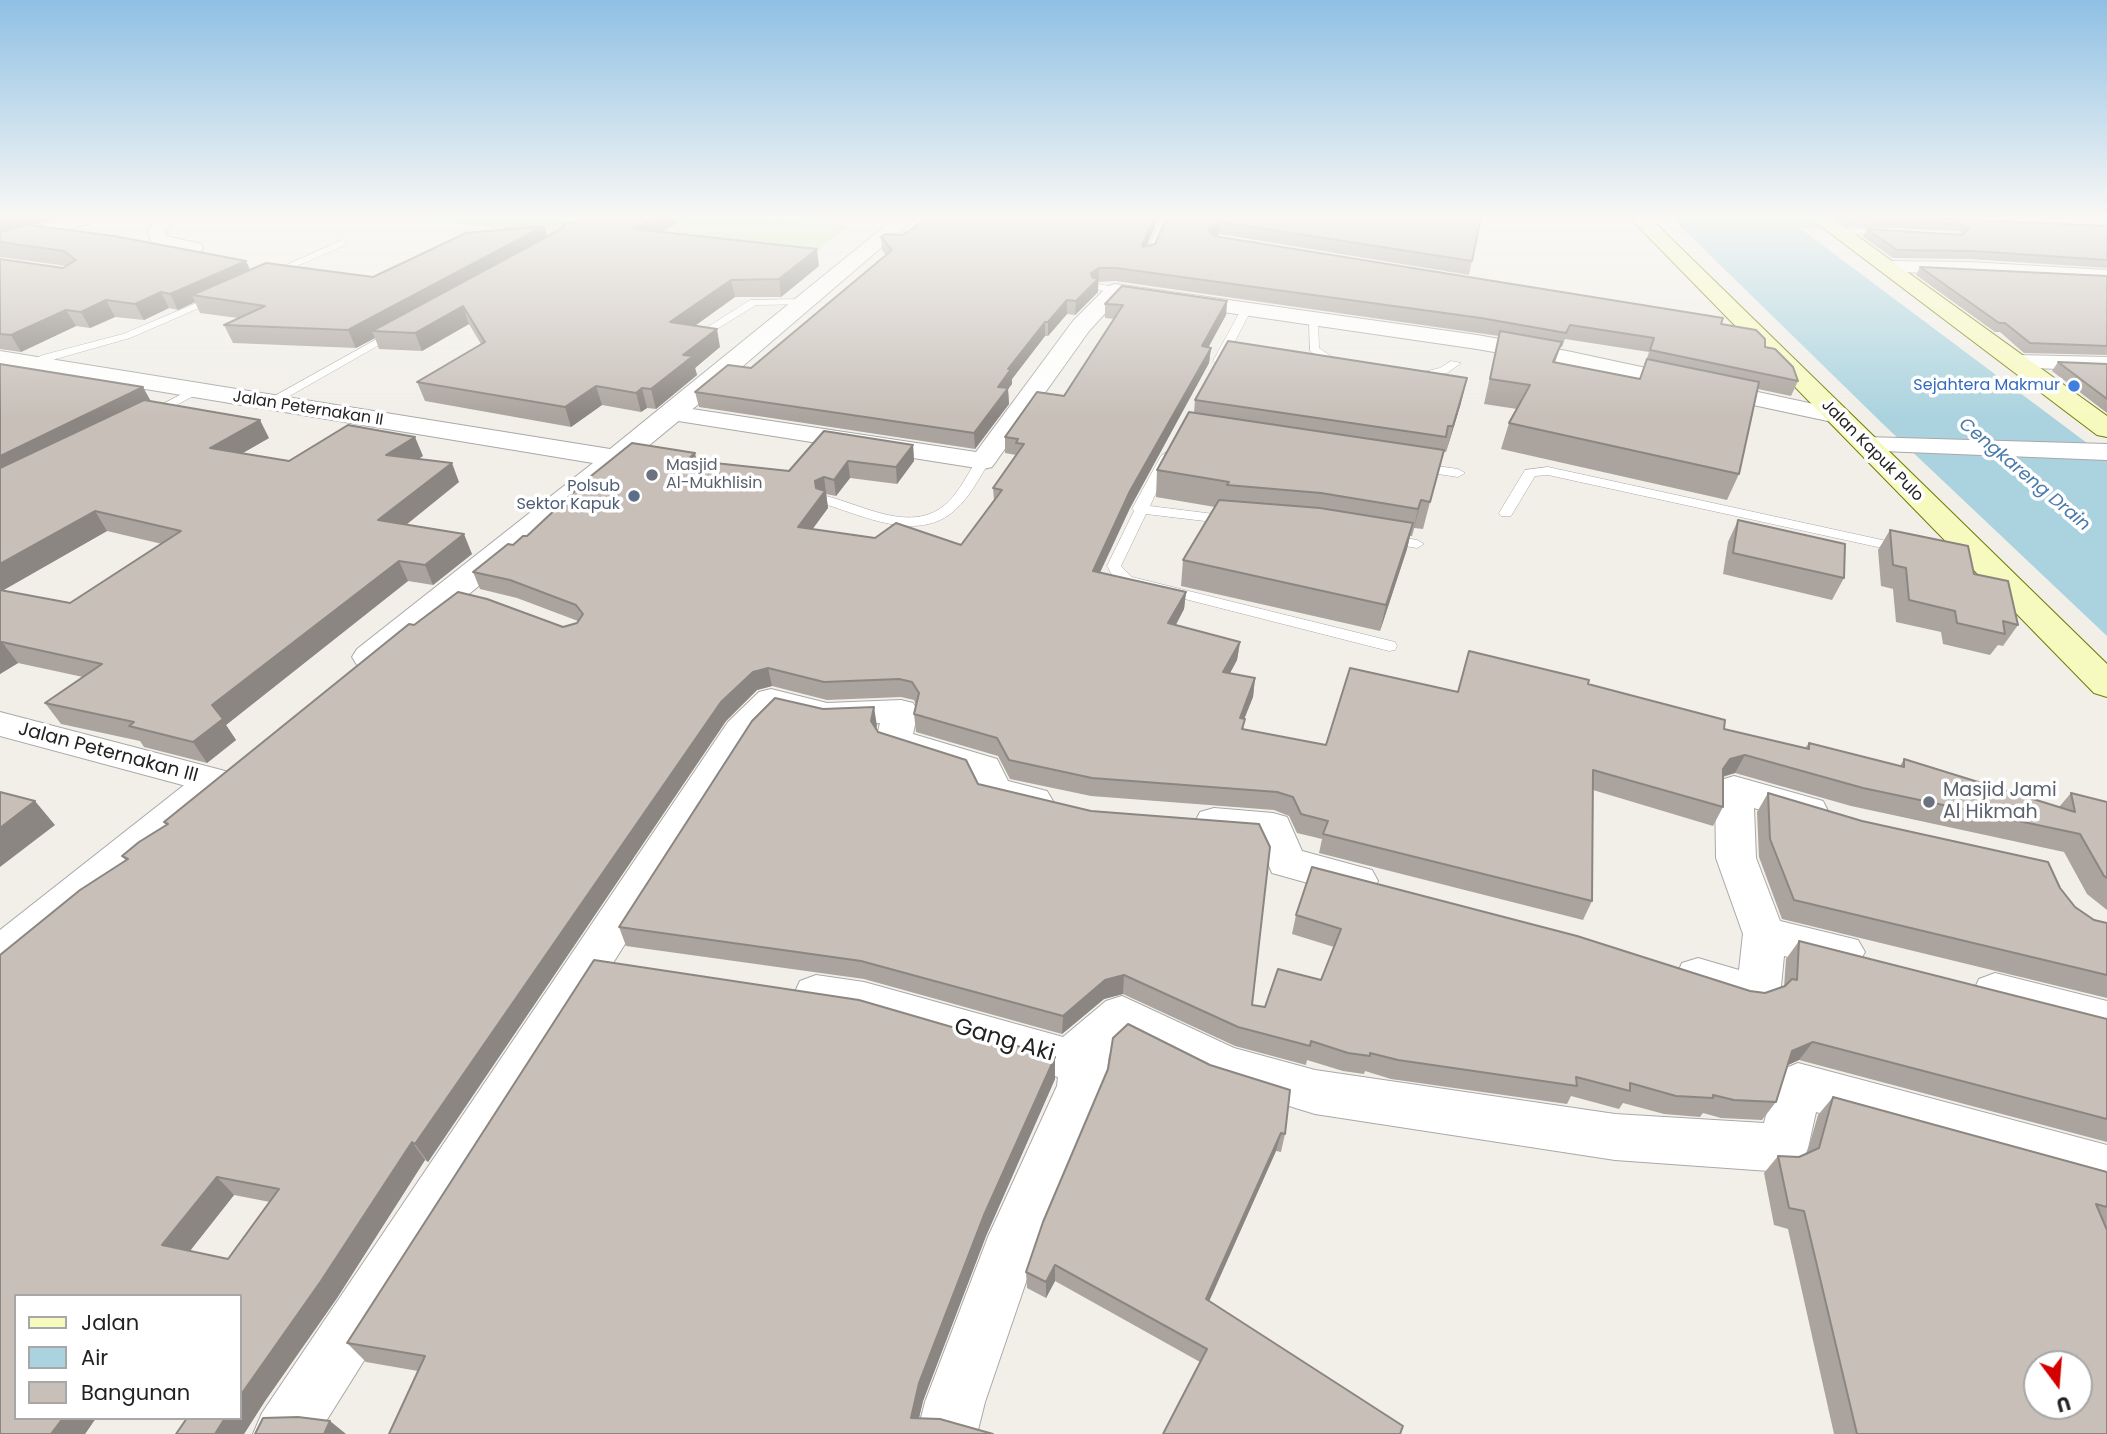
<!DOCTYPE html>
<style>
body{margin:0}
#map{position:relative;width:2107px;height:1434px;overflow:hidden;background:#f2efe9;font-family:Poppins,sans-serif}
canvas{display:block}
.legend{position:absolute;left:14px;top:1294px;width:228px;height:126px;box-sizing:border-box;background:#fff;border:2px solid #a7a7a7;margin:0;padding:9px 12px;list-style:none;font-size:21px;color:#222}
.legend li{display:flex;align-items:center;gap:14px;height:35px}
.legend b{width:35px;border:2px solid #a7a7a7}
.north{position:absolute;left:2023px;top:1350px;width:70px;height:70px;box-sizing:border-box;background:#fff;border:2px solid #a7a7a7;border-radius:50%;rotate:164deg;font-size:19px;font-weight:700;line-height:28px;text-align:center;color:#222}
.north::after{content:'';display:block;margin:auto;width:24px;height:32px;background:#d40000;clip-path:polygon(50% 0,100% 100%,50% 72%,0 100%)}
</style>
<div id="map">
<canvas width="2107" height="1434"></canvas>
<ul class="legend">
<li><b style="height:9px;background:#f7fabf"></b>Jalan</li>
<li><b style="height:19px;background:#aad3df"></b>Air</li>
<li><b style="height:19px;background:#c7bfb8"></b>Bangunan</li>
</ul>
<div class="north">U</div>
</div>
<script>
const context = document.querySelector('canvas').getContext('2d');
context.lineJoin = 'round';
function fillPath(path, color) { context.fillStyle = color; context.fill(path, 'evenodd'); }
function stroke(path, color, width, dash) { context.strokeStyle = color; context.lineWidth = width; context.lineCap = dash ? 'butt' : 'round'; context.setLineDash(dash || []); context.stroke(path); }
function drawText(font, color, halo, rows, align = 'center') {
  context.font = font + ' Poppins,sans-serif'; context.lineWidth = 7; context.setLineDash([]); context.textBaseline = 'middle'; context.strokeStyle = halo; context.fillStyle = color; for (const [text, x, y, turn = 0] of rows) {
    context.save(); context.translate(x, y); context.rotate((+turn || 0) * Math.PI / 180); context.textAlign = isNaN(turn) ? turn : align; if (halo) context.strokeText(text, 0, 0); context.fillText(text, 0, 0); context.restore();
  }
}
const grass = new Path2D(`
 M398,217h357l95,9 -47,36z`);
const water = new Path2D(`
 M1671,217h114l322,241v178l-222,-210z`);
const canal = new Path2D(`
 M1709,217l179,1 8,5 -8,5c-27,0 -166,3 -179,-11z`);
const service = new Path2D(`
 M1162,217h8l-18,39 -8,2z
 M1840,228l49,2 5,3 -5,3 -52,-3v-4z
 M342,240l3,1v4l-73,32 -8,-2z
 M1098,284l21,4 1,2 -5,3 -21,-4 -1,-2z
 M213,296l9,2 -92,40 -99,28 -6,-3 18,-8 80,-21z
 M805,299l5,3 -1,2 -53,1 -44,27 -9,-2 47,-30z
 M1247,305l5,3 -27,53 -10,2 -2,-2 29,-53z
 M1309,317l9,2 1,29 28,19v4h-8l-29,-20z
 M393,330l9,2 -130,74 -10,-3z
 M1451,361l10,2 -14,10 -34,6 -6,-3 33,-8z
 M195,387l4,2v4l-47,25 -10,-3z
 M1167,452l6,4 -23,50 80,10 7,4 -7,4 -84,-10 -25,52 11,11 263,65 2,4 -2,4 -6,1 -267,-68 -8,-5 -7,-12 27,-55 -2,-2 29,-53z
 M983,457l7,4c-11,17 -20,36 -35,49 -37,34 -93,5 -134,-7l-2,-3 7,-4c37,9 87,39 121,7 13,-12 21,-30 31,-45z
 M1416,463l42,6 7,4 -7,4 -47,-7 -2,-3z
 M1548,467l357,78 7,4 -7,4 -357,-78 -13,1 -24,40h-10l-2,-3 26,-43z
 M1386,535l31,5 7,4 -7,4 -36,-6 -2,-3z`);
const minor = new Path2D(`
 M75,217h27l-3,4 -99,26v-11z
 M159,217h17l-11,15 1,4 35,8 2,4 -2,4 -7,2 -42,-10 -5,-13z
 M287,217h27l-9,5 -15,-1z
 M1893,217h119l95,4v10l-205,-9z
 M1891,261l78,1 138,8v12l-223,-11 -3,-4z
 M1115,284l362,51 90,16 270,58 9,2 3,5 -3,5 -9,2 -270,-58 -90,-16 -357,-52 -31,34 -97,136 -9,2 -311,-49 -9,-2 -3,-5 3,-5 9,-2 304,46 97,-131 35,-35z
 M2018,355l89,2v14l-97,-4 -3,-5 3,-5z
 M1866,437l241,7v16l-250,-10 -4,-5 4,-5z
 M771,689l56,14 74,-3 12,3 5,8 -5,23 84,25 11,22 39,10 6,10 -6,10 -13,3 -54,-14 -11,-24 -88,-28 -5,-8 4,-17 -53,2 -49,-12 -24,25 -436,696h-65l9,-21 466,-691 31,-30z
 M0,712l229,60 6,9 -6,9 -13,4 -216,-58z
 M1734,776l89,25 5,10 -5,10 -14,4 -55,-17 2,50 24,63 78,19 7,12 -7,12 -15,6 -59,-14 -3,30 -6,13 -23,8h-15l-55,-18 -6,-13 6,-13 16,-5 41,12 4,-36 -27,-76 -1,-69 6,-9z
 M1214,808l59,5 14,4 15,34 70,19 6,11 -6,11 -14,5 -86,-24 -14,-33 -44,-4 -14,-4 -5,-10 5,-10z
 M1995,973l112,28v40l-128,-36 -6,-13 6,-13z
 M816,975l48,7 199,55 43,-36 16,-5 112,52 81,22 300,44 149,9 10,-38 7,-15 17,-7 309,82v48l-291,-81 -8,36 -7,17 -18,7 -168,-12 -300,-46 -107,-33 -82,-42 -17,16 -4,31 -64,152 -56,164 -8,32h-60l8,-32 63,-165 69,-151 1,-9 -194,-57 -48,-7 -16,-6 -6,-13 6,-13z`);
const tertiary = new Path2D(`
 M896,217h21l-236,202 -298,246 -13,3 -13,-3 -5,-8 5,-8 236,-186 -593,-98v-14l610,98z
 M203,777l15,5 6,10 -6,10 -201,169 -17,5v-46l188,-148z`);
const secondary = new Path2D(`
 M1629,217h20l458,447v33l-13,-4z
 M1809,217h22l276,199v21l-10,-2z`);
const wall = new Path2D(`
 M0,217l32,9 214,35 4,9 123,7 174,-41 38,-19h103l-27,15 158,34 -38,31h-46l-41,29 26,21 -25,21 2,7 -41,34 -9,-1 -6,4 -39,-7 -31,22 -146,-26 -8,-19 64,-38 -12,-20 -47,27 -43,-2 -4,-11 -19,10 -123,-5 -9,-18 14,-7 -38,-5 -5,-11 -17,8 -9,-2 -25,12 -29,-3 -25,11 -14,-2 -55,26 -21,-3v-90l63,9 4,-2 -67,-9z
 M1159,217l-13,29 9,-2 12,-27h314l-12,58 -250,-41 -3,2 505,88 44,23 33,34 -7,15 -33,-7 -19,85 -12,26 -226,-51 8,-26 8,-14 -33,-5 15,-68 -384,-55 -17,1v10l-23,23 -8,-1 -19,22h-3l-33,43v5l-4,5 1,15 -34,45 -276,-42 -4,-15 56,-24 135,-113 -4,-5 -1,-13zM1565,339l84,13 -9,27 -85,-16 5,-16h2z
 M1834,217h71l202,9v42l-138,-9 -76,-1 -30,-21 4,-8 95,5 -4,-3 -110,-5z
 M2063,217h44v1z
 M1920,267l187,9v79l-83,-2 -24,-21h-5l-79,-57z
 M1122,286l105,15 -1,14 -18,32 3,1 -2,15 -79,145 -30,65 86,19 -2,17 -8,16 64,17 -3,18 -7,13 25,5 -2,19 -9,22h1l-2,11 83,15 24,-77 108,24 11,-41 120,29 -1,4 137,36 -1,9 81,19 4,-5 91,23 4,-7 155,48 12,-14 36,9v108l-20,-16 -23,-42 -213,-46 -116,-33 -12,4v30l-10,19 -120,-36 -1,111 -9,19 -264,-67 3,-14 -25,-6 -8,-17 -15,-6 -183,-14 -81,-17 -12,-23 -82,-24 -2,-18 2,-9 -2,-5 -13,-3 -74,3 -55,-14 -15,4 -31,31 -298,441 -3,-2 -88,138 -72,103 -21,33h-68l11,-16h53v-122h-224v122h80l-11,16h-85v-479l80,-65 46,-29 -4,-5 17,-14 27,-17 -2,-3 245,-198 5,1 44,-33 29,7 76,28 14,-4 1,-2 -61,-23 -37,-9 -7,-17 35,-28 5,1 10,-9h4l64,-60 41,-33 63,10 1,8 93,10 35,-40 89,14 1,16 -17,23 -47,-6 -14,18 -10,-2 2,14 -16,21 63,9 21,-15 65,22 33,-44 -1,-13 23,-33 -11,-2v-16l32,-45 27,4 50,-77 -9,-1v-14zM234,1195l36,7 -42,57 -38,-8z
 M2058,362l49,2v49l-55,-42z
 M0,364l151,37 118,37 -26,15 46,8 134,-5 -5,3 41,23 -53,43 66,29 -39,31 -25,-4 -182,144 10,15 -29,23 -63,-16 -4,-6 -79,-17 -16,-21 38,-26 -65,-14 -18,11zM107,531l55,13 -92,59 -68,-12z
 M1195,400l266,3 -15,49h-3l-20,77 -9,-1 -2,8h-2l-3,13 -27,82 -199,-45 2,-26 32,-53 -59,-10 1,-27 37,-57z
 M1738,520l106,58 -12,22 -109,-26 5,-32z
 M1890,530l84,44 44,51 -15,21 -5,-1 -8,10 -47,-11 -2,-12 -45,-10 -3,-33 -12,-3 -3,-36z
 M877,726l-1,3 2,3 100,52 274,221 13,2 56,-27 13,-33 -42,-13 4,-19 469,78 19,-6 2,-28 13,-18 308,78v123l-308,-82 -11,5 -12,37 -14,18 -41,-2 -18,-5 -3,4 -36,-3 -41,-11 -4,6 -48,-13 -4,8 -176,-25 -26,-8 -1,3 -21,-3 -36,-11 -1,5 -71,-19 -112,-52 -19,5 -42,35 -198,-55 -238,-33 -7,-19z
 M1768,793l292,95 15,19 19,13 13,3v75l-325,-79 -23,-62 -2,-45z
 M1055,1057v22l-69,157 -63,165 -4,17 -501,-47 -52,-9 -19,-19z
 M1108,1069l177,65 -4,18 -5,-1 -67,150 194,125 -203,-64 -145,-81 -9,17 -19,-10 -1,-16z
 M1833,1097l274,75v262h-273l-46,-205 -14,-4 -10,-52 14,-17 21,1 8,-4 11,-38z`);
const shadedWall = new Path2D(`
 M0,217h66l-66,17z
 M657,217h31l-50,28 -4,-16z
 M1155,217h4l-17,40v-13z
 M1221,222l-2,12 -10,6 1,-13z
 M544,226l5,16 -177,89 3,7 -19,10 -8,-18z
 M817,249l2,17 -38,31 -2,-18z
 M246,261l7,16 -61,18 3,7 -17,8 -8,-16z
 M1099,268l-1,24 -23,23 1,-14 15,-28z
 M731,280l4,17 -61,44 -4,-19z
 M161,292l8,16 -25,12 -9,-16z
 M106,300l9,17 -25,11 -9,-16z
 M1067,300v14l-19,22v-14z
 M1227,301l-1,14 -25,46 1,-15z
 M463,306l6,18 -47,27 -7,-18z
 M66,310l10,16 -55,26 -10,-17z
 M1045,322v14l-33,43v5l-4,5 1,15 -34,45 -1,-16 34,-64z
 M717,329l3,18 -25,21 2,7 -41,34 -5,-20 32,-34z
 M1211,348l-2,15 -79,145 -38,81 1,-18 37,-80z
 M1467,378l-6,25 -15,49 7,-26z
 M596,386l6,19 -31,22 -6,-20z
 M143,387l10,18 -153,76v-25z
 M642,388l5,20 -6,4 -5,-19z
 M260,420l9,18 -49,28 -10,-18z
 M415,437l8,19 -29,18 -8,-19z
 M913,445l1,16 -17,23 -1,-17z
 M695,453l3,16 -11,-9z
 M848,461l2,17 -14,18 -2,-16z
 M452,463l7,19 -72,58 -9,-20z
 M824,477l4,31 -27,37 -3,-18 20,-29 -3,-17z
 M1421,500l-9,36 6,-27z
 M95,511l12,20 -107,61v-28z
 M1413,523l-6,26 -27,82 6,-26z
 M464,534l8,20 -39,31 -8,-20z
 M399,561l9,20 -182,144 10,15 -29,23 -14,-21 19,-37z
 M1186,592l-2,17 -17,32 1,-18z
 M2,642l16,21 -18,11v-31z
 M1240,642l-3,18 -16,30 2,-18z
 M768,668l4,18 -15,4 -31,31 -298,441 -13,-18 306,-442 32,-30z
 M1255,678l-2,19 -16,40 3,-19z
 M874,707l3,19 -4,13 -2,-18z
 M1745,755l-10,18 -15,4 3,-8 7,-10z
 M35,801l20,24 -55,42v-39z
 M1124,975l-1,19 -19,5 -42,35 1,-18 42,-36z
 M1813,1042l-14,18 -20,9 13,-18z
 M1055,1057v22l-69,157 -63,165 -8,33 -4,-16 8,-35 65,-168z
 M1281,1133l-5,18 -73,164 3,-16z
 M412,1142l13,18 -88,138 -72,103 -21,33h-29l10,-16h15v-22z
 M217,1177l17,18 -53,67 -19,-17z
 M1055,1265v16l-9,17v-16z
 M63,1418h33l-11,16h-34z
 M330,1421l16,13h-22z`);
const building = new Path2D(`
 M585,217h72l-23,12 183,20 -38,30 -48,1 -61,42 47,7 -34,26 10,1 -42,33 -9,-1 -6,5 -40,-7 -31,21 -148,-25 68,-40 -22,-36 -48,27 -43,-2 191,-103v-4l9,-1z
 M928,217h227l-13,27 1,3 12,-3 12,-27h314l-9,44 -251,-39 -11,5 -1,4 5,5 509,82 -2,6 35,6 9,9v8l10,2 18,18 5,14 -148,-31 4,-12 -84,-13 -4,8 -85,-15 -365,-50h-17l-8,5 1,4 6,2 -22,22 -9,-1 -19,22h-3l-37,47h3l-13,18 10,1 -34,45 -279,-41 33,-27 23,3 141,-118 -11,-13 4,-3 18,1z
 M1849,217h56l202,9v34l-134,-9 -76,-1 -30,-21 95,6 7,-7 -7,-4 -111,-6z
 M29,225l85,11 132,25 -76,33 -9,-2 -26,12 -29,-4 -25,12 -15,-2 -55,25 -11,-1v-75l63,9 13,-8 -12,-9 -64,-9v-10z
 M544,226l-196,104 -124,-5 41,-19 -73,-11 74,-32 107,14 93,-44z
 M1920,267l187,9v70l-77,-3 -25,-20h-6z
 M1122,286l105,15 -25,45 9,2 -81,143 -37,80 93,21 -18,31 72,19 -17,30 32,6 -15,40 5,1 -3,10 84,16 24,-77 108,24 11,-41 120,29 -1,4 137,36 -1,9 85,20v-6l95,24v-8l171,53 -4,-19 36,9v76l-3,-2 -24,-42 -217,-46 -118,-33 -15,4 -7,10v38l-130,-37 -1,131 -269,-67 5,-13 -27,-7 -8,-17 -16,-5 -185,-14 -83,-18 -12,-22 -83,-24 5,-21 -7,-11 -13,-3 -75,3 -56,-14 -15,4 -32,30 -306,442 -3,-2 -91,139 -81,115v-100h-224v122h47l-12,16h-51v-479l80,-65 48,-31 -6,-3 17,-14 29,-18 -4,-2 245,-198 5,1 44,-33 29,7 76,28 14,-4 6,-9 -7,-9 -66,-25 -37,-8 35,-28 5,1 10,-9h4l64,-60 41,-33 63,10 -8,7 102,11 35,-40 89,14 -17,22 -48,-6 -14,19 -10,-3 -9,4 1,7 9,3 -27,36 77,11 21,-15 65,22 41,-55 -9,-2 31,-44 -8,-1 2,-4 -13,-2 32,-45 27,4 59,-91 -18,-1zM217,1177l62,12 -51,70 -66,-14z
 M1500,331l62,11 -9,20 87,17 7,-20 112,23 -20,92 -230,-51 21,-38 -40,-6z
 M1228,341l239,37 -14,48h-5l-2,11 -251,-37z
 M2058,362l49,2v35z
 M0,364l143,23 -143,69z
 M144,400l116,20 -50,28 79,13 59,-36 67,12 -29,18 66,8 -74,57 86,14 -39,31 -26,-4 -187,144 11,14 -30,23 -64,-16 5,-4 -89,-19 57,-39 -100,-22 -2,1v-53l70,13 111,-72 -86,-20 -95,53v-96z
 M1189,412l255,38 -14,52 -9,-2 -3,9 -97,-16 -94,-8 2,-3 -72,-12z
 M1219,500l101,8 93,15 -27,82 -203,-45z
 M1738,520l107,24 -1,34 -111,-25z
 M1890,530l78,16 6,28 34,7 10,44 -15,-4 2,13 -48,-11 -2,-12 -46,-11 -3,-32 -13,-3z
 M775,698l48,11 51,-2 -3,14 7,11 88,28 12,24 113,27 168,13 11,23 -18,158 13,2 13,-38 43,11 20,-51 -45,-14 16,-48 265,69 173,55 15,2 20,-7 7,-7 5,1 2,-39 308,78v100l-294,-77 -21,9 -16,51 -42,-2 -21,-5v3l-37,-2 -46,-13v8l-54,-14 1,9 -179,-26 -28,-7v3l-22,-3 -37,-12 -1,5 -72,-19 -114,-52 -19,5 -42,36 -202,-55 -242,-34 133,-206z
 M0,792l35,9 -35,27z
 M1768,793l94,28 186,41 12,26 15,19 19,13 13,3v52l-313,-75 -24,-61z
 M594,960l265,40 196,57 -71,158 -65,168 -8,35 29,1 53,15h-604l36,-78 -78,-13z
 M1128,1024l82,41 80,25 -5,44 -4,-1 -75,166 197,127 -3,8h-237l44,-85 -152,-84 -9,17 -20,-10 17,-50 65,-153 5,-31z
 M1833,1097l274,75v35l-11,-3 11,26v204h-250l-53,-223 -15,-3 -11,-52 21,1 20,-9zM2037,1364h42v42h-42z
 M298,1417l32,4 -6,13h-69l8,-16z
 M187,1418h38l-10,16h-39z`);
const markers = [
 [2074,386,7,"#3f7fe0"],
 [652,475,7,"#6b7280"],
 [634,496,7,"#5c6f8a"],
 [1929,802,7,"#6b7280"]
];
const farShopnames = [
 ["Sejahtera Makmur",2060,386]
];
const farStreetnames = [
 ["Jalan Peternakan II",308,409,9],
 ["Jalan Kapuk Pulo",1872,451,45]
];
const farWorshipnames = [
 ["Masjid",666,466],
 ["Al-Mukhlisin",666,484]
];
const farServicenames = [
 ["Polsub",620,487],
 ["Sektor Kapuk",620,505]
];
const farWaternames = [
 ["Cengkareng Drain",2024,475,40]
];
const streetNames = [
 ["Jalan Peternakan III",108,753,15]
];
const worshipNames = [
 ["Masjid Jami",1943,791],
 ["Al Hikmah",1943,813]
];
const nearStreetnames = [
 ["Gang Aki",1004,1041,16]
];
fillPath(grass, '#cdebb0');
fillPath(water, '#aad3df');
fillPath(canal, '#aad3df');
stroke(service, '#a9a9a9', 1);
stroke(minor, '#a9a9a9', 2);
stroke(tertiary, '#a9a9a9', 2);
stroke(secondary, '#707d05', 2);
fillPath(service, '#fff');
fillPath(minor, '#fff');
fillPath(tertiary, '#fff');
fillPath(secondary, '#f7fabf');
fillPath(wall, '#aba49e');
fillPath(shadedWall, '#8b8681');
fillPath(building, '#c7bfb8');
stroke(building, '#8b8681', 2);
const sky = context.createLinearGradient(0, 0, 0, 417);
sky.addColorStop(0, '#8fc0e4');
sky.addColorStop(0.52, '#f9f8f5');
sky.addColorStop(1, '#f9f8f500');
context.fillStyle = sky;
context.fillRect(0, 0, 2107, 417);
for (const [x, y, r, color] of markers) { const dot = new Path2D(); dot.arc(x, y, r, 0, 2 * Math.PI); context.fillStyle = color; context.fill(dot); stroke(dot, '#fff', 2.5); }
drawText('16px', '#366cbe', '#fff', farShopnames, 'right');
drawText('16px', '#222', '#fff', farStreetnames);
drawText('16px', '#5b616d', '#fff', farWorshipnames, 'left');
drawText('16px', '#4e5e75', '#fff', farServicenames, 'right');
drawText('italic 18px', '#4a7aab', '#fff', farWaternames);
drawText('19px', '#222', '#fff', streetNames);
drawText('19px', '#5b616d', '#fff', worshipNames, 'left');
drawText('23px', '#222', '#fff', nearStreetnames);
</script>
